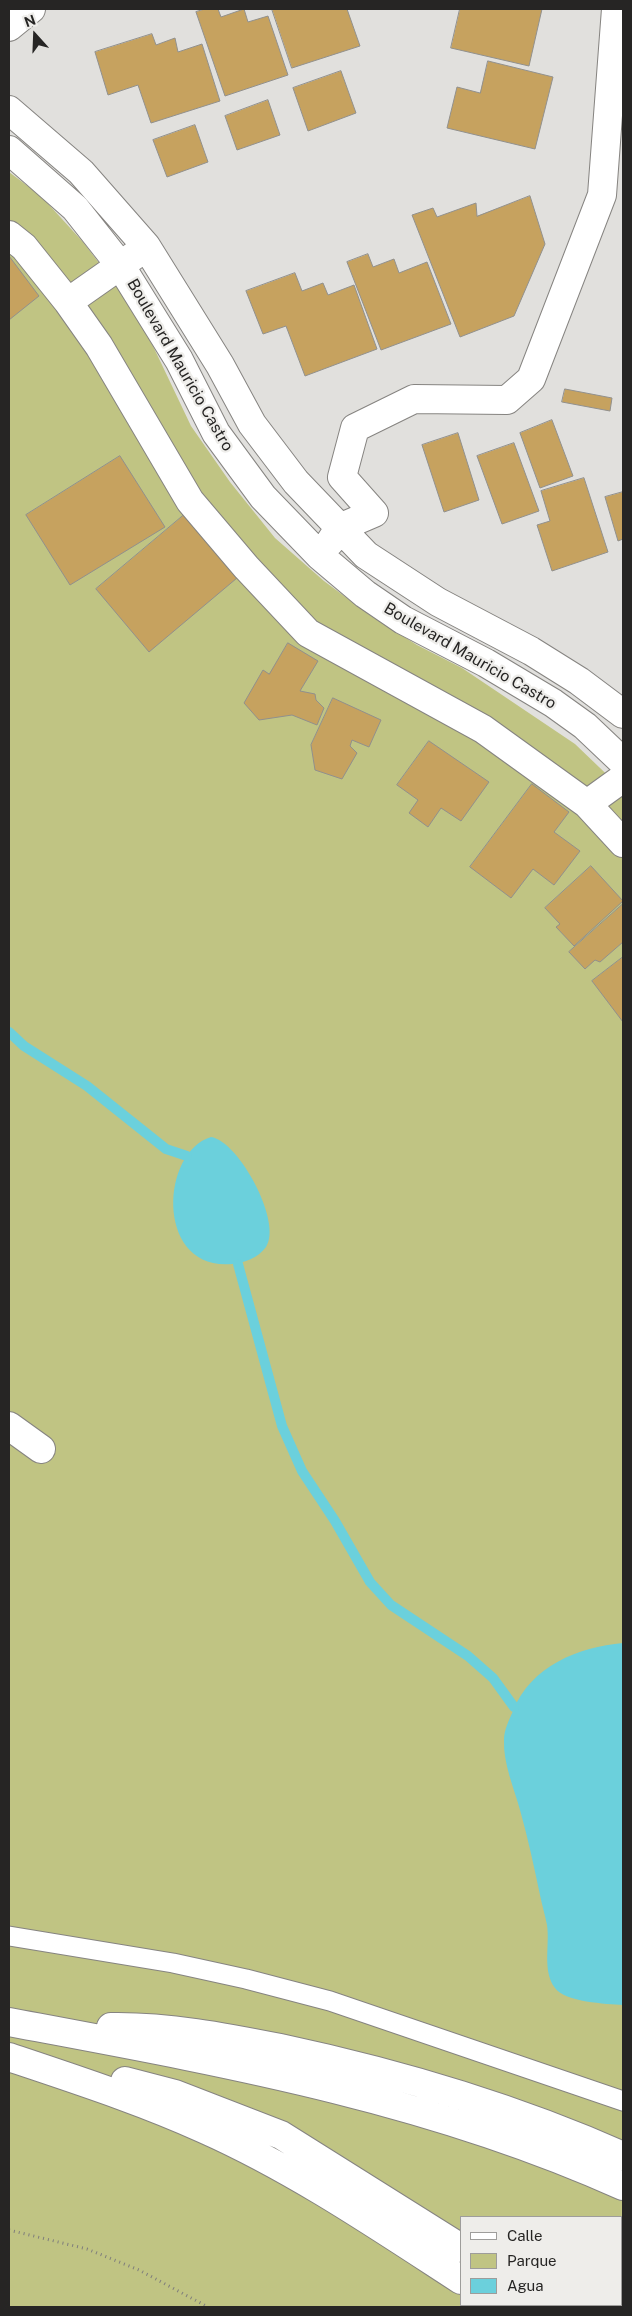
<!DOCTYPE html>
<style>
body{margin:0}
#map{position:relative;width:632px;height:2316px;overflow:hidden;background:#e1e0dd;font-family:"Public Sans",sans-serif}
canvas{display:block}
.frame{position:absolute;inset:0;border:10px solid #262524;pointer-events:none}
.legend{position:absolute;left:460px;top:2216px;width:162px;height:90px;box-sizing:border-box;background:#eeedea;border:1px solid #9e9d9b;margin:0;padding:6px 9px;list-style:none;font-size:15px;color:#262524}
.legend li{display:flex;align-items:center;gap:10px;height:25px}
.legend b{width:25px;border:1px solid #9e9d9b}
.north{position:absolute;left:10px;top:10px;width:50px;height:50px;-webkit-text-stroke:4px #eeedea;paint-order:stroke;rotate:340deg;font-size:14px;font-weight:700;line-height:20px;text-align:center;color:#262524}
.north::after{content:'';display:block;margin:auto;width:18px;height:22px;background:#262524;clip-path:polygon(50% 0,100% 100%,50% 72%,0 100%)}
</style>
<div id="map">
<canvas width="632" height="2316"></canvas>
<div class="frame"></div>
<ul class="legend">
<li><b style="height:6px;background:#fff"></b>Calle</li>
<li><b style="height:14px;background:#c0c483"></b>Parque</li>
<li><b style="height:14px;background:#6bd0dc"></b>Agua</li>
</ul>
<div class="north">N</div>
</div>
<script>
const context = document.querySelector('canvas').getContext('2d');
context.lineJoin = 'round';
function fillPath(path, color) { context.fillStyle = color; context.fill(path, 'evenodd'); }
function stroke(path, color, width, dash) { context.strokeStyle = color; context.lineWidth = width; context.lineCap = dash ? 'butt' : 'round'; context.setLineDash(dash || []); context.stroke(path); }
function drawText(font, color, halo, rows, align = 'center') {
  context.font = font + ' "Public Sans",sans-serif'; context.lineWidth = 4.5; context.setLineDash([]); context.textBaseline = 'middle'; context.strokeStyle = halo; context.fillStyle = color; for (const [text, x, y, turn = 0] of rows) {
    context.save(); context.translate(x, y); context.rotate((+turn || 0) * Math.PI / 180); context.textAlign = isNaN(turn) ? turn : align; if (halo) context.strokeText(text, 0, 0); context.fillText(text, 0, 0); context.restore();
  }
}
const green = new Path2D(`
 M9,172l32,24 42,46 39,51 31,53 38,80 39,56 45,56 49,43 47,35 46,29 45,23 113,76 48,46v1517h-614zM461,2217h160v88h-160z`);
const water = new Path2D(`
 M211,1137c28,4 72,86 55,110 -8,11 -22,16 -34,17 -77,7 -72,-112 -21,-127z
 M623,1643v362c-17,-1 -58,-3 -68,-17 -13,-17 -5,-43 -8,-63 -2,-10 -5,-20 -7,-30 -6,-28 -12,-57 -20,-85 -6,-22 -17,-47 -16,-70 0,-10 5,-20 9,-29 18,-45 65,-64 110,-68z`);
const stream = new Path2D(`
 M9,1032l15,14 63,40 79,63 21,7
 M238,1264l44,162 20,45 33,50 35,61 21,23 77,51 25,22 21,29`);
const building = new Path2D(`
 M205,9h13l3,8 23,-8 4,13 20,-6 20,59 -63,21 -29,-84z
 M272,9h75l13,37 -68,22z
 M460,9h82l-13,57 -78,-18z
 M152,34l4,11 19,-7 3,14 24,-8 18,57 -69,22 -13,-38 -30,10 -13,-43z
 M488,61l65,16 -18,72 -88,-21 10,-41 23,6z
 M341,71l15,42 -48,18 -15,-43z
 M268,100l12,35 -43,15 -12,-34z
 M195,125l13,37 -41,15 -14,-37z
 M530,196l15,48 -31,72 -54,21 -48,-122 21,-7 4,9 39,-14 1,13z
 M368,254l5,13 21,-8 5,14 28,-11 24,62 -70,26 -34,-88z
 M9,256l30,40 -30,24z
 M295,273l7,18 21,-8 5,12 26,-10 23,64 -72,27 -19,-50 -23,8 -17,-43z
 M565,389l47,9 -2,13 -48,-9z
 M552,420l21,56 -33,12 -20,-55z
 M458,433l21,67 -35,12 -22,-67z
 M514,443l25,68 -37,13 -25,-68z
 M120,456l45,71 -95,58 -44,-70z
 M584,478l24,74 -56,19 -15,-46 13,-4 -9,-30z
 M623,492v47l-5,2 -13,-44z
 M184,515l53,63 -88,74 -53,-63z
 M288,643l30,18 -18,30 15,3 1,6 8,8 -7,17 -25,-10 -33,5 -15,-17 19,-33 6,4z
 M333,698l48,22 -12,27 -17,-7 -2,6 7,7 -15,26 -27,-9 -4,-25z
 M429,741l60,41 -28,39 -20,-13 -13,19 -19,-14 9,-13 -21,-15z
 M532,784l37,28 -15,20 26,19 -26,34 -21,-16 -22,29 -41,-31z
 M591,866l32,35 -49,45 -18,-19 4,-3 -15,-16z
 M623,904v38l-23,20 -5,-2 -10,9 -16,-17z
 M623,957v65l-31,-41z`);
const path = new Path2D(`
 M9,2230l78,19 52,21 69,37`);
const lane = new Path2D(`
 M9,1936l164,27 73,16 84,22 293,100`);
const street = new Path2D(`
 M9,27l22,-18
 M9,110l72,62 65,74 74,119 32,59 44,58 70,73 72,47 93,49 48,30 44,33
 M9,150l66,58 45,57 59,95 37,73 47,64 57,59 45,38 38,26 83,43 67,40 32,23 38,36
 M9,235l15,12 44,55 31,44 91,155 56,66 62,66 175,96 104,75 36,39
 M68,302l67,-47
 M330,542l9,-14 35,-15 -32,-36 13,-49 59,-29 93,1 24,-21 71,-184 14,-186
 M587,804l36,-26
 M9,1426l32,23`);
const highway = new Path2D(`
 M9,2022c208,39 419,76 614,164
 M111,2027c56,-1 114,10 169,21 117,25 233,59 343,108
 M9,2057c65,22 131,43 195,72 90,40 174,97 257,151
 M125,2081l50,13 106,41 180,113
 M499,2305l3,2
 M549,2305l4,2`);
const streetNames = [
 ["Boulevard Mauricio Castro",180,365,60],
 ["Boulevard Mauricio Castro",470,656,30]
];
fillPath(green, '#c0c483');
fillPath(water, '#6bd0dc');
stroke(stream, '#6bd0dc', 10);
fillPath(building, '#c6a25f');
stroke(building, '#91908d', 1);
stroke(lane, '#868481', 21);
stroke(street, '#868481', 30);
stroke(highway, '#868481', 30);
stroke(path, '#7f7e7c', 3, [1, 4]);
stroke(lane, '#fff', 19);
stroke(street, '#fff', 28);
stroke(highway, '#fff', 28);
drawText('16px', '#262524', '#eeedea', streetNames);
</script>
